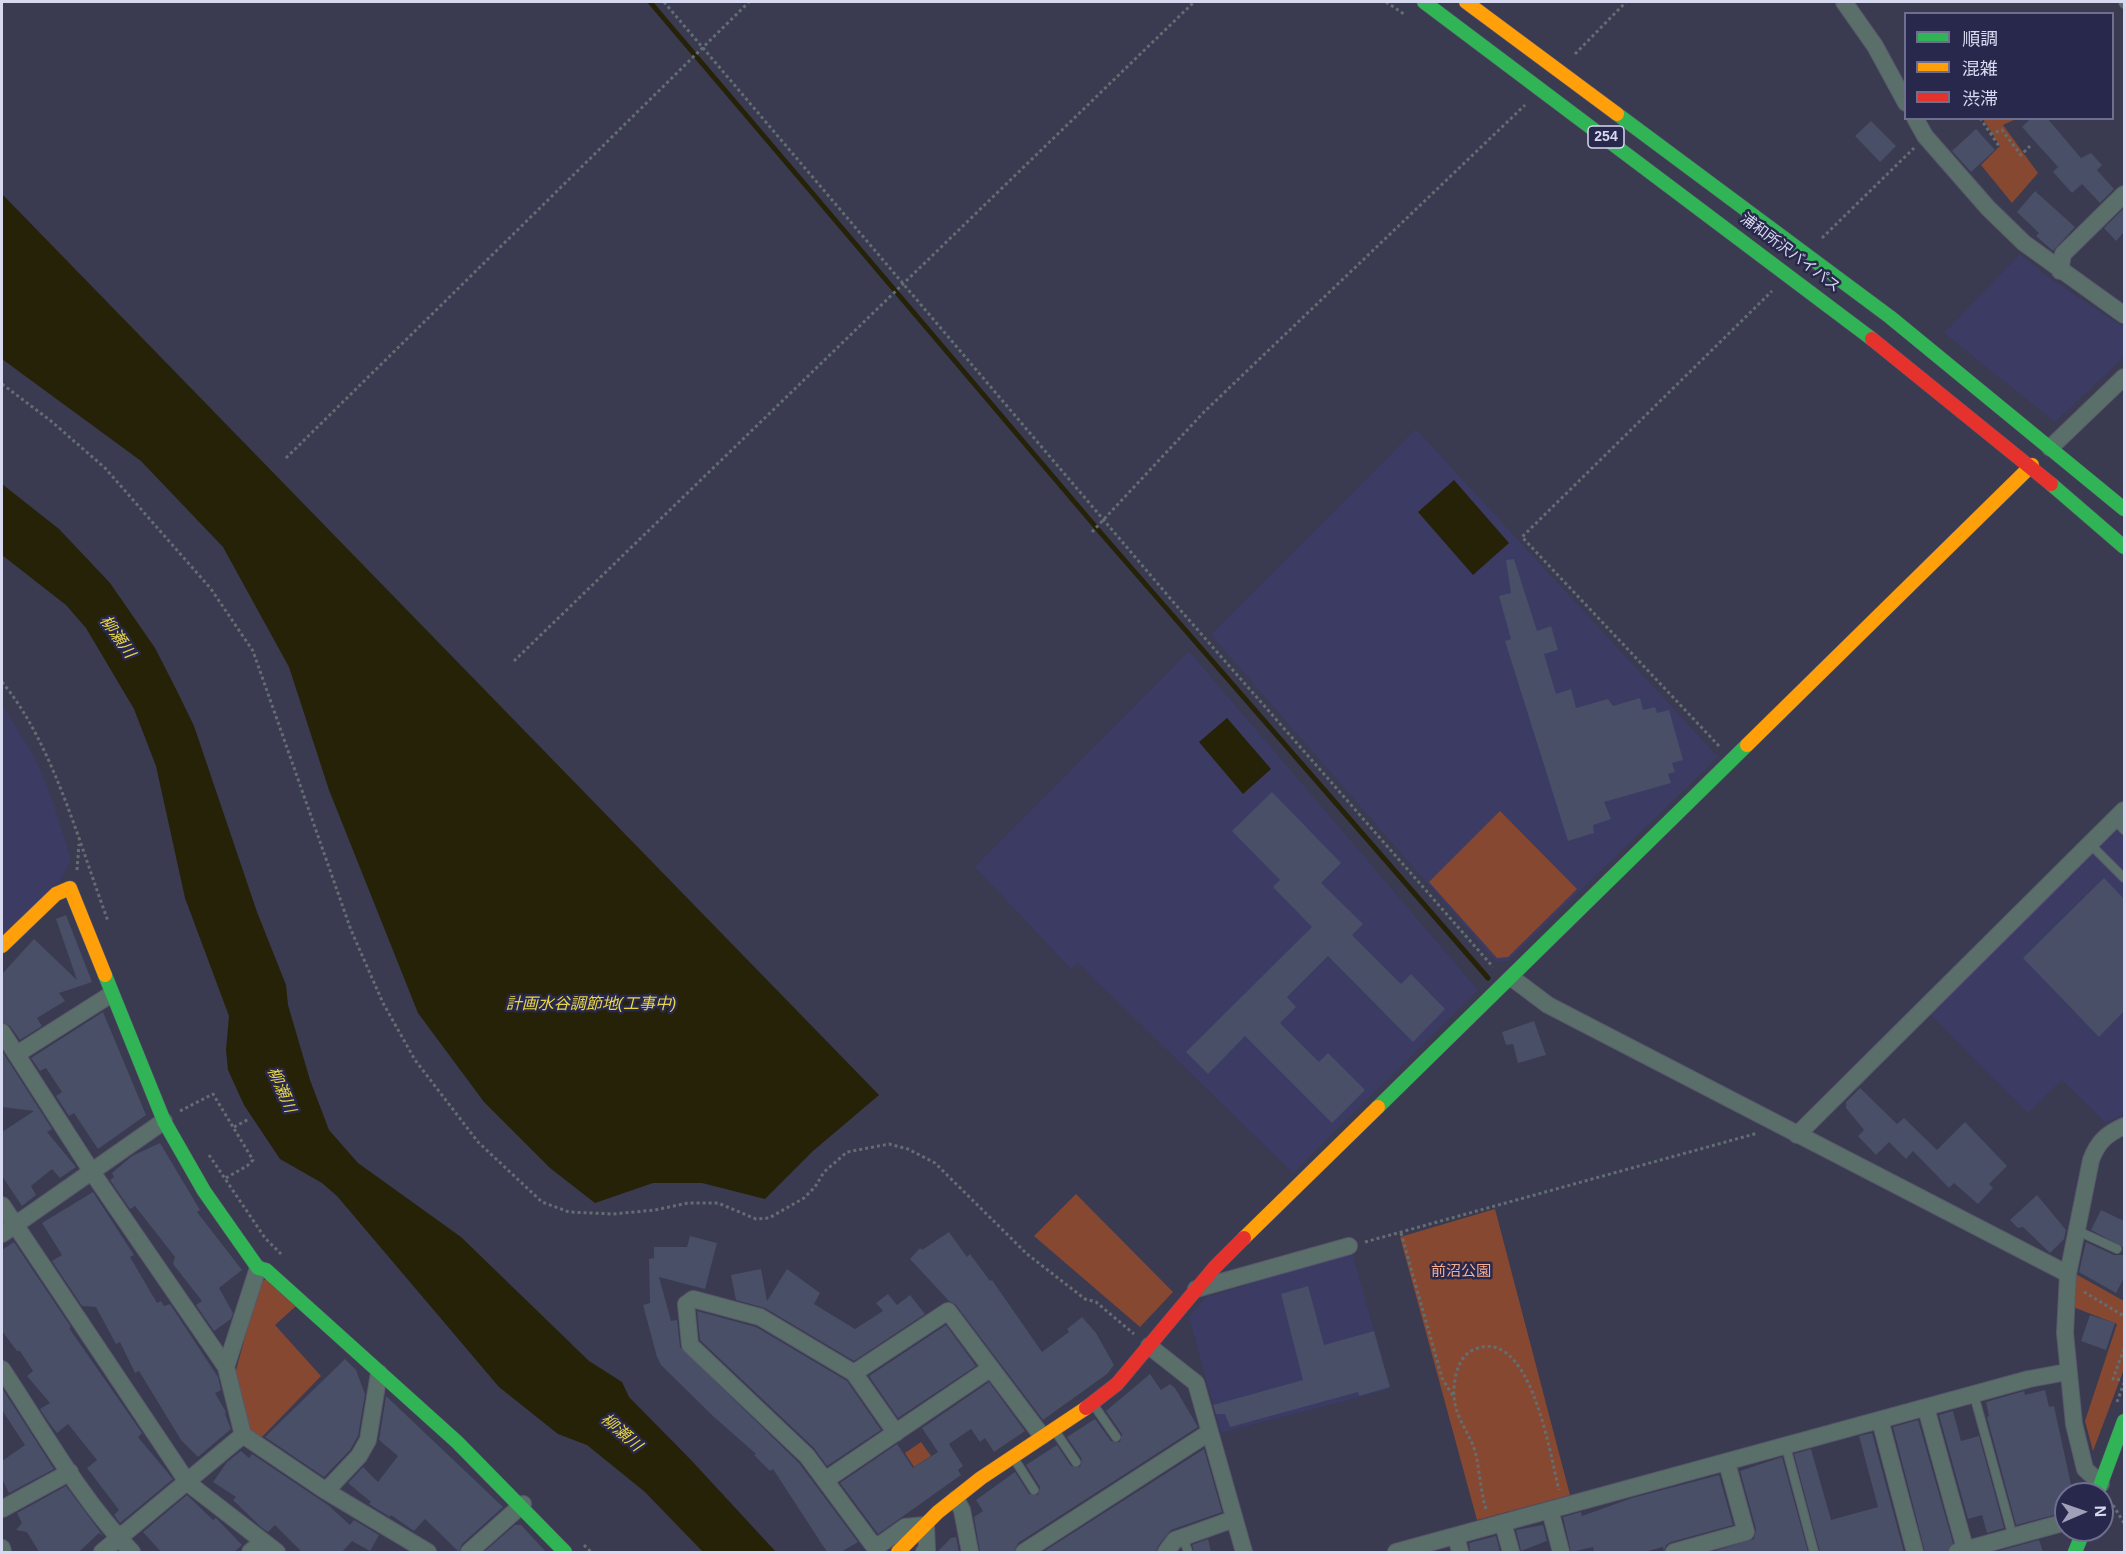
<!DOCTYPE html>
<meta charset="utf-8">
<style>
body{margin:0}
#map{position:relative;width:2126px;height:1554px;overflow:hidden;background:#3a3a50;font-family:Arial,"Noto Sans JP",sans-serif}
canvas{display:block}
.frame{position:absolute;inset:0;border:3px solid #d7d9f0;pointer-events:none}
.legend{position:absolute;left:1904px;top:12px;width:210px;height:108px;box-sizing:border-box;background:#28284c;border:2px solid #6e6f8e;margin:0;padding:8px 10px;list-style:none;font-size:18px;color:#d7d9f0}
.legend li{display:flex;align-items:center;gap:12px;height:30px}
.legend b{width:30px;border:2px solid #6e6f8e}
.north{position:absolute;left:2054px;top:1482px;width:60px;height:60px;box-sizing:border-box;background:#28284c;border:2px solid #6e6f8e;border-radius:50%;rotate:88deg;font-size:16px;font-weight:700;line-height:24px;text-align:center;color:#d7d9f0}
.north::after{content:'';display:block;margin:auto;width:21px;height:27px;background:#a0a1b8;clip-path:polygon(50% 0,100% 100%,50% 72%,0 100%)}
</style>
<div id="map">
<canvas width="2126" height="1554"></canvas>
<div class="frame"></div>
<ul class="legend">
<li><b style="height:8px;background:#30b455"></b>順調</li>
<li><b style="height:8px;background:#ff9f0a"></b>混雑</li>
<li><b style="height:8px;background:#e5322d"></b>渋滞</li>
</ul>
<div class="north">N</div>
</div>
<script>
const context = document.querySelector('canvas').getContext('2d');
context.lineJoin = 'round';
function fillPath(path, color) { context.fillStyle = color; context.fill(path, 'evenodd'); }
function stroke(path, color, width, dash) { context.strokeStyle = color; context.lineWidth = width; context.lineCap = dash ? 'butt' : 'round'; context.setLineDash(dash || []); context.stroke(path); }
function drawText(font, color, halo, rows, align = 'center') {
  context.font = font + ' Arial,"Noto Sans JP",sans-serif'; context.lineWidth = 5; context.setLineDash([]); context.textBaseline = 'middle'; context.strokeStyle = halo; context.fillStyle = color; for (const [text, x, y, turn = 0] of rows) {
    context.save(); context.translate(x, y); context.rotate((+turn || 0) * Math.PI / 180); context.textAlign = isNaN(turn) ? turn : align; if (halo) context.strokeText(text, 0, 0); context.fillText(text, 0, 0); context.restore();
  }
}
const built = new Path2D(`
 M2020,254l28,23 76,50v30l-69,65 -111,-89z
 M1416,429l302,328 -210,204 -12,1 -285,-327z
 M1189,651l289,339 -185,183 -215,-210 -7,6 -96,-102z
 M2,704l32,52 18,43 19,60 -11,22 -58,55z
 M2124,819v295l-18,9 -44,-43 -34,33 -98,-99z
 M1352,1251l38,138 -169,44 -32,-116 16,-19z`);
const green = new Path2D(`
 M1983,119h33l-13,6 35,48 -26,30 -31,-38 19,-19z
 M1500,811l77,78 -69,68 -11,1 -68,-76z
 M1076,1194l97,98 -33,35 -106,-91z
 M1495,1209l75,286 -93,25 -77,-283z
 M2074,1273l50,28v68l-31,82 -8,-30 32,-97 -44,-17z
 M268,1278l28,28 -21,19 46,51 -61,63 -14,-11 -11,-54 25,-92z
 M921,1442l10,14 -17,11 -9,-14z`);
const water = new Path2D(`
 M2,194l877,901 -66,56 -48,48 -63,-16h-49l-58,20 -45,-35 -66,-66 -66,-89 -89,-223 -40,-123 -66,-120 -82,-86 -139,-102z
 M1454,480l55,63 -36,32 -55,-63z
 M2,484l57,45 51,54 45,65 22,43 17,35 63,186 29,73 2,20 22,75 19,50 29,33 103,74 128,124 33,21 7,15 62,63 85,92h-73l-58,-60 -58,-47 -29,-11 -59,-47 -162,-191 -15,-13 -42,-24 -36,-54 -16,-35 -2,-20 3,-34 -44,-118 -29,-132 -22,-57 -48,-81 -20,-23 -64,-50z
 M1227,718l44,51 -28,25 -44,-52z`);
const stream = new Path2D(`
 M650,2l450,530 388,446`);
const building = new Path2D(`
 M2031,118h16l34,40 10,-5 11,12 -5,5 17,19 -14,14 -18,-19 -10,9 -19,-21 5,-5 -36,-40z
 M1871,121l25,25 -16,16 -25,-26z
 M1976,129l19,21 -24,22 -19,-21z
 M2035,191l40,36 -22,24 -17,-15 3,-3 -22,-21z
 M2124,208v24l-8,9 -12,-13z
 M1514,559l23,72 14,-5 7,24 -14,4 12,40 15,-5 5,19 32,-9 5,7 27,-8 3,12 12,-3 2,6 12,-3 14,50 -11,3 3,9 -7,2 3,9 -67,19 7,17 -18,6 1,8 -26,8 -63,-200 6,-2 -12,-43 12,-3 -5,-33z
 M1272,792l69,71 -20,20 42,41 -11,11 49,49 10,-10 34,35 -32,33 -85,-86 -41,41 9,10 -16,16 39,39 9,-9 37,37 -33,33 -87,-87 -37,38 -22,-22 126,-125 -39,-40 7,-7 -48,-49z
 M2104,878l20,21v112l-25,26 -76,-79z
 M66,915l26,67 -33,11 6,8 -28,17 5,8 -22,14 -10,-14 -8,-4v-48l32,-35 43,41 -21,-61z
 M103,1012l43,103 -48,34 -24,-36 -5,3 -13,-20 6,-4 -16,-24 -6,3 -9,-13z
 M1534,1021l12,34 -28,8 -5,-19 -7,1 -4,-13z
 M2,1051l50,78 -5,3 29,35 -16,11 -8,-9 -21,17 5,9 -14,11 -20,-30v-44l32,-21 -32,-4z
 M1860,1088l37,36 7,-6 33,32 28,-28 42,44 -18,18 4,4 -15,16 -24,-21 -5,5 -36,-37 -7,8 -17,-17 -13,13 -18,-19 6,-6 -18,-22v-6z
 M160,1143l40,67 -3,2 45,58 -23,18 14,25 -2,6 -17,12 -18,-26 6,-4 -29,-37 2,-7 -40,-51 -5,3 -20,-29 4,-3 -2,-4 20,-17z
 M93,1192l41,63 -4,2 27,46 4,-2 3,5 6,-2 48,73 3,13 -6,3 11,19 -1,2 6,15 -33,28 -17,-17 -42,-69 -4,2 -15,-31 -4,2 -20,-37 -14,-1 -30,-45 10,-6 -20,-32z
 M2037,1195l29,35 -2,9 -14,14 -27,-26 -5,1 -8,-8z
 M2101,1210l23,11 -1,26 -32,-17z
 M949,1232l18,25 3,-3 20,27 2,-1 50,72 27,-20 -2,-3 15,-12 14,16 18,32 -7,9 -64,46 -87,-115 -7,-4 -39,-42 10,-11 2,2z
 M690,1236l27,7 -12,46 -46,-12 12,44 6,-1 3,27 119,116 59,79 -17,10h-14l-54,-83 -3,2 -16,-16 2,-1 -42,-37 -53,-52 -4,-8 -14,-52 7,-2 -1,-44 5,-1v-11h33z
 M14,1242l57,85 -2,1 73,105 -4,4 35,42 -53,44 -6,-8 5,-5 -32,-42 10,-8 -29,-36 -11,9 -7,-9 -10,-15 10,-6 -23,-27 6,-5 -13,-20h-3l-15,-20v-81z
 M2086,1242l28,13h10v23l-8,15 -37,-21z
 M761,1269l6,32 20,-32 33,24 -6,11 41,25 28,-18 -7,-8 12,-9 9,11 13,-10 15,19 -71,47 -89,-53 -29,-8 -5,-25z
 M1308,1286l16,59 50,-14 16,56 -31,9 -1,-4 -128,35 -5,-13h-9l-3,-9 90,-25 -22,-86z
 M697,1311l59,16 91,54 34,49 -54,36 -13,-18 -114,-108z
 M2090,1315l25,8 -9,27 -25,-9z
 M946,1325l30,41 -78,52 -29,-42z
 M345,1359l11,11 9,24 -7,42 -8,14 -26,27 -59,-40z
 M1150,1374l11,16 9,-6 5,4 23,39 -180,116 -4,9h-34l-6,-35 9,-6 -7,-11 39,-28 14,22 9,1 2,-8 -14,-22 31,-20 14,21 9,1 2,-8 -15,-22 28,-18 16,22 9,1 2,-8 -16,-23z
 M989,1382l36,49 -31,21 -9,-14 -5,4 -9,-13 -22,15 14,22 -5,4 3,5 -83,59 -38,-51 57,-39 16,24 25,-16 -16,-24z
 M2,1388l52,81 -45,24 -7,-14v-18l23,-16 -23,-35z
 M2045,1390l4,17 5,-1 19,88h-7v18l-50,13 -29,-108 2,-1 -3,-14 38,-11 1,4z
 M386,1396l117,111 -41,37 -3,8 -34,-33 -11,12 -23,-16 -1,2 -21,-13 2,-2 -23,-19 15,-16 15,15 20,-26 -19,-16z
 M1953,1411l8,30 18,-5 25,92 -17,5 -5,-18 -14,4 -29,-104z
 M1918,1420l35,123 -6,9h-22l-32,-125z
 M1872,1433l32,119h-84l-26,-98 17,-5 20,71 47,-13 -19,-71z
 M1204,1449l18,63 -51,18 -13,16 -2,6h-113z
 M241,1451l8,7 3,-4 76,51 22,20 4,-5 25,15 -9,16 -18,-10 -10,11h-40l-27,-27 -7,7 -7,-5 -28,-27 3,-3 -23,-15 14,-20z
 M1782,1457l26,95h-97l43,-13 2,-10 -16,-58z
 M1719,1475l14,50 -62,17 -5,3 -2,7 -1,-5 -19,5h-50l-1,-5 -22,5 -8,-35 18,-5 1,4 50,-18z
 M66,1486l38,51 -5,-4 -20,19h-40l-12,-20 -11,-2 6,-7 -5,-10z
 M187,1495l26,25 3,-2 26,27 -8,7h-73l-18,-20z
 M515,1525h6l25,27h-62z
 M1543,1525l4,16 -26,10 -5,-21z
 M1496,1536l4,16h-30l-1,-9z
 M956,1537l3,15h-22l14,-14z
 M1208,1539l3,13h-17l-2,-7z
 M2039,1540l4,12h-48z`);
const path = new Path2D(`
 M664,2l511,602 318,363
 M1386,2l18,12
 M1575,54l51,-52
 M1980,118l19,28
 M1990,134l12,-4 19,25 9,-9
 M1822,238l92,-90
 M2,384l49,37 54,47 106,121 42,62 98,279 32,73 32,57 63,82 64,60 27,10 44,2 42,-4 33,-7h30l38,16 13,-1 35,-20 11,-11 9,-15 23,-20 42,-8 19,5 27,14 92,91 58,45 11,3 38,32
 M286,458l463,-456
 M1092,532l112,-120 321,-307
 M514,661l680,-659
 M2,682c51,61 78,164 106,239
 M1719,746l-197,-209 250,-246
 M77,870l2,-26
 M180,1111l33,-17 40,66 -6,6 -23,13
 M234,1127l15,-8
 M209,1155l56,83 16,16
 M1401,1233l41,145 11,18
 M1365,1242l393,-109
 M2084,1292l40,24
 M2124,1349l-11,30 11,1
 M2117,1402l7,-19
 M2113,1505l11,18
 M1486,1509c-6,-19 -6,-39 -11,-58 -6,-19 -20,-34 -21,-55 -1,-14 3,-37 17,-45 59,-31 79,104 88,139
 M584,1545l7,7`);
const lane = new Path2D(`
 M2123,2l1,2
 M2115,820l9,10
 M2090,844l34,34
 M2078,1231l39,18
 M1974,1395l39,142
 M1093,1404l23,33
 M1055,1431l21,31
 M1786,1447l28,105
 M1013,1457l21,33
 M1183,1537l5,15`);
const street = new Path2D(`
 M1844,2l31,44 31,57
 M1915,118l10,18 63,72 36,35 100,72
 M2060,271l3,-17 61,-60
 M2050,448l74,-71
 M1512,978l36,27 520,269
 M2,1032l90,140 134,195 17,68 83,56 102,61
 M17,1054l93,-59
 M1797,1135l327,-325
 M2,1205l186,278 89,69
 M2,1234l162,-113
 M1196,1289l153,-43
 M1149,1346l47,37 48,169
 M226,1367l32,-99
 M2,1369c41,62 79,130 130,183
 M854,1373l94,-62 94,125
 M1926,1408l40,144
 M1880,1420l35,132
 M896,1433l-42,-60 -94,-56 -67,-18 -7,5 4,41 117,111 66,89 8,-1 24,-17 21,-2 1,25 -3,2
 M827,1479l164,-111
 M2101,1484l-16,-15 -11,-45 -9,-91 3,-59 23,-114c7,-19 16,-26 33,-34
 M326,1491l33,-35 9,-16 11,-67
 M956,1499l6,11 8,42
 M2,1509l68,-37
 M1550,1510l11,42
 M1503,1523l8,29
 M1456,1536l4,16
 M2,1548l1,4
 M102,1552l141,-117
 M250,1552l13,-10
 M469,1552l54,-48
 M1024,1552l186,-120
 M1166,1552l9,-12 59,-21
 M1396,1552l633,-173 38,-7
 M1674,1552l72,-20 -19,-69
 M1957,1552l109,-30`);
const fast = new Path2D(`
 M1424,2l448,337
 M1617,114l273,203 234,192
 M2051,484l73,63
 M105,975l59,146 40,70 54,77 8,2 191,172 108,110
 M1378,1107l369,-362
 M2097,1494l27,-73
 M2075,1552l9,-22`);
const slow = new Path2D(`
 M1466,2l151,112
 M1747,745l285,-280
 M2,946l54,-52 14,-6 35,87
 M1244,1238l134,-131
 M898,1552l40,-40 43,-34 105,-70`);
const jam = new Path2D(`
 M1872,339l179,145
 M1086,1408l31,-24 98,-117 29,-29`);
const shields = [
 [1606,137,36]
];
const shieldNames = [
 ["254",1606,137]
];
const streetNames = [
 ["浦和所沢バイパス",1790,253,37]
];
const parkNames = [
 ["前沼公園",1461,1272]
];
const waterNames = [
 ["柳瀬川",117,637,55],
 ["計画水谷調節地(工事中)",591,1005],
 ["柳瀬川",281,1090,67],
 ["柳瀬川",621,1433,41]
];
fillPath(built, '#3b3b64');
fillPath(green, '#874831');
fillPath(water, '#262207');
stroke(stream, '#262207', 5);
fillPath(building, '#484f67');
stroke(lane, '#58586b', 10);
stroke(street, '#58586b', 18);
stroke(fast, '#58586b', 15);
stroke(slow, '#58586b', 15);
stroke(jam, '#58586b', 15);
stroke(path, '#626e71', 3, [3, 3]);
stroke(lane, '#5a6f69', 8);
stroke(street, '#5a6f69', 16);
stroke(fast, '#30b455', 14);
stroke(slow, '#ff9f0a', 14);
stroke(jam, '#e5322d', 14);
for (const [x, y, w] of shields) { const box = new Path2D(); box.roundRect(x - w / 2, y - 11, w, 22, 4.5); context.fillStyle = '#28284c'; context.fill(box); stroke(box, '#d7d9f0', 1.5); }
drawText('bold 14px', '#d7d9f0', null, shieldNames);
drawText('15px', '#d7d9f0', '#28284c', streetNames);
drawText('15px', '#f7ae91', '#28284c', parkNames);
drawText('italic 16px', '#e8d644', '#28284c', waterNames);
</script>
